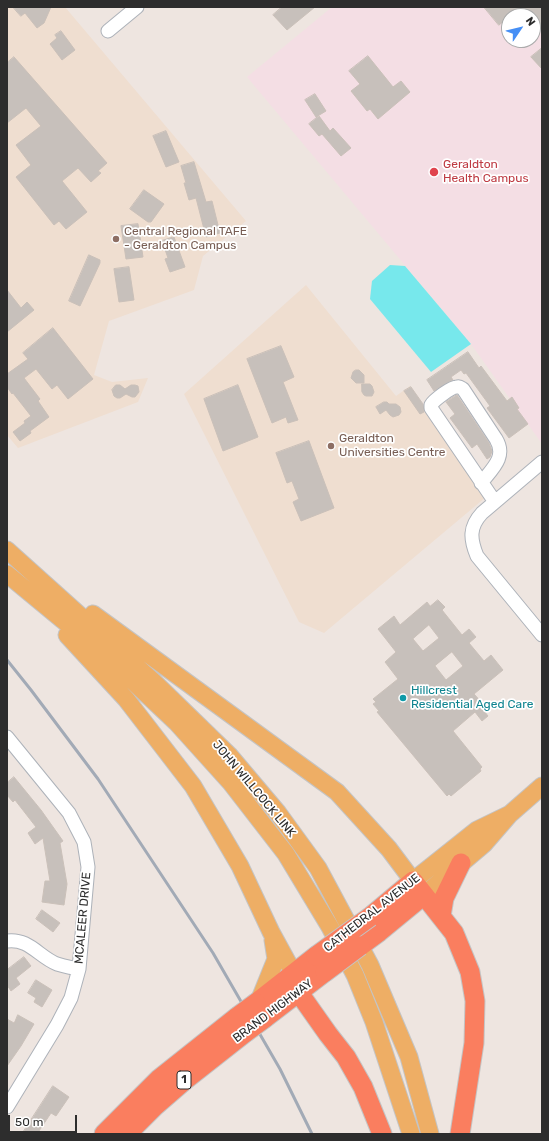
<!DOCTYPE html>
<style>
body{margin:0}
#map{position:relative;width:549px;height:1141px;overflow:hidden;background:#eee5e0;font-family:Rubik,sans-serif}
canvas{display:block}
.frame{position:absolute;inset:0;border:8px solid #2d2d2d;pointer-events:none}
.north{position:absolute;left:501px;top:8px;width:40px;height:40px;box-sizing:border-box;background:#fff;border:1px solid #ababab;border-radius:50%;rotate:55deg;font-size:11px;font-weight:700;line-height:16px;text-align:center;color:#2d2d2d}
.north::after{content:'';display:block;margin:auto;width:14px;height:18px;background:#468ff5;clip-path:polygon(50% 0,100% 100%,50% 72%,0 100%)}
.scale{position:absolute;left:8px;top:1115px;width:69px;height:18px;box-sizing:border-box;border:2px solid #2d2d2d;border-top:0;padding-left:5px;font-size:12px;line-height:14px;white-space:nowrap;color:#2d2d2d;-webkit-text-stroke:3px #fff;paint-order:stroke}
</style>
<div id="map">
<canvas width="549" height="1141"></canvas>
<div class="frame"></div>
<div class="north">N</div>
<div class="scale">50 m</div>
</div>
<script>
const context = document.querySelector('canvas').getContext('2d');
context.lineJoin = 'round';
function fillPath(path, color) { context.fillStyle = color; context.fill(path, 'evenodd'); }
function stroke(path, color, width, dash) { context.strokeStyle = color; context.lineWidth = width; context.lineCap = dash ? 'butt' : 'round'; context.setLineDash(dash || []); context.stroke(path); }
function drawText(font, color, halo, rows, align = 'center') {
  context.font = font + ' Rubik,sans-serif'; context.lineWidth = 3.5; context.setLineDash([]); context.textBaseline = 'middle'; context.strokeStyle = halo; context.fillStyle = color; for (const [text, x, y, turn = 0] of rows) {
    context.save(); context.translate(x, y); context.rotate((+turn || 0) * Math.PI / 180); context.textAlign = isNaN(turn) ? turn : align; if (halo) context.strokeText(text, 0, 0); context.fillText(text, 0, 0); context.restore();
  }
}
const education = new Path2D(`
 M7,7h58l181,214 -43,35 -9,34 -85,31 -15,54 18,7 36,-4 -10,24 -120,46 -11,-13z
 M306,285l90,111 14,-10 76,111 -162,136 -25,-11 -115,-228z`);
const medical = new Path2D(`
 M332,7h210v437l-71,-100 -224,-267zM509,16h24v24h-24z`);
const water = new Path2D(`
 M390,265l15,1 66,78 -40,28 -61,-73 2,-18z`);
const building = new Path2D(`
 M13,7h38l-7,16 -7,5 -12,-15 -4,3z
 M282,7h33l-28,23 -14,-15z
 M484,7h37l-22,18z
 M523,7h19v22l-9,-10v-3h-2z
 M61,31l14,19 -13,10 -12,-16 7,-6 -2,-3z
 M542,48v21l-11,-12z
 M368,56l25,31 8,-6 9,11 -32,27 -8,-10 -3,2 -16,-20 9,-7 -11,-13z
 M14,57l93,106 -9,8 3,2 -10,9 -13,-14 -16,13 25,31 -21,17 -7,-8 -5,4 -38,-48 15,-12 -15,-20 25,-19 -15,-18 -19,15v-60z
 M315,94l11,17 -10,6 -11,-17z
 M319,116l11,15 3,-3 18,20 -10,8 -19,-22 -3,2 -10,-12z
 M166,131l13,31 -13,5 -13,-31z
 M194,162l12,40 6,-1 8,32 -14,4 -10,-39 -7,2 -5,-17h2l-5,-17z
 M144,190l20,14 -13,18h-3l-18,-13z
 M138,224l5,33 -17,2 -5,-33z
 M174,237l11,30 -15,5 -5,-13 3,-1 -6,-17z
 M89,255l11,5v3l-20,43 -11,-5z
 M129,267l5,33 -15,2 -5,-33z
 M7,290l14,18 6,-6 7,8 -27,22z
 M53,328l40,51 -25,20 -11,-14 -5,4 -16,-20 -12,9 16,21 -2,2 11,16 -19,14 1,2 -11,8 -7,-9 12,-9 -1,-2 7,-5 -18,-23 -1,1 -5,-7v-13l21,-15 -5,-6z
 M281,346l13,31 -11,5 15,38 -10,3 -2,-6 -14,6 -25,-64z
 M468,352l11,16 2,-2 26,35 5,-4 7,11 -2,1 11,15 -19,14 -22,-30 3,-2 -24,-33 -2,1 -3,-4 -10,7 2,3 -19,11 -7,-11z
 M356,370h3l5,5v8h-8l-5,-5 2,-6z
 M362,384h8l2,2 2,6 -2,4h-6l-2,-1 -2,-3z
 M116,385h4l5,4 6,-4h4l3,1 1,6 -4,5h-3l-6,-3 -6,4h-3l-3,-2 -2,-6z
 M238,385l20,52 -35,14 -19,-52z
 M411,387l12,17 1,8 -4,2 -16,-23z
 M457,395l32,48 3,8 -2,6 -3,2 -10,-15 -5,4 -22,-30 5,-4 -9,-12z
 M384,402h3l2,2h7l4,3 1,5 -2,3 -6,2 -3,-2 -4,-5 -6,4 -4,-7z
 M309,441l25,67 -33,13 -8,-19 6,-3 -7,-18 -5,2 -11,-30z
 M438,600l7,7 -3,3 20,25 7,-6 7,8 -7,6 15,18 7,-6 12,15 -29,24 10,11 -3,2 7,9 -6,5 -7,-9 -22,19 29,36 -2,2 1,2 -30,25 -2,-2 -2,2 -70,-84 2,-1 -6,-7 3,-2 -3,-3 25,-20 -13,-17 11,-10 -18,-23 16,-13 6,9 27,-23 3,4zM429,625l10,13 -16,13 -10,-12zM452,652l11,14 -17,14 -11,-14z
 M14,777l27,33 22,31 -3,2 7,41 -3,21 -22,-3 3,-21h5l-7,-43 -8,6 -7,-11 8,-6 -21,-27 -2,2 -6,-7v-12z
 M42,910l18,13 -7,9 -17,-13z
 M24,957l7,9 -15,12 4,6 -9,7 -4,-6v-15z
 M36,980l16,10 -10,17 -8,-5 2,-4 -8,-5z
 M18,1015l16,9 -13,22 -14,20v-47l7,4z
 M53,1086l16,11 -13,19 -5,-3 -14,21h-15z`);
const minor = new Path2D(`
 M108,31l29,-24
 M542,462l-60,51c-13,14 -12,26 -5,43l65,79
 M481,483c11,-14 26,-26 15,-44l-33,-50c-2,-1 -3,-3 -6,-2 -6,0 -23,13 -26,18v3l64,94
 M7,737l62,76 15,29 4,25 -9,102 -8,29 -14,27 -50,82
 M7,941c22,-3 32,16 50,23 7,2 15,4 22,5`);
const major = new Path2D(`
 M7,550l147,132 75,73 49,58 40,55 52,97 39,92 21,77
 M7,574l98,81 71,67 55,61 55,71 44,73 25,48 19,47 37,112
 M93,614l244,178 52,57 24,32 64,-51 33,-16
 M67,635l59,64 67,87 47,80 31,66 23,42
 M424,895l60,-51 26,-30 32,-28
 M259,1001l17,-42 -3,-19`);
const highway = new Path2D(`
 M441,916l3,-18 17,-35
 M370,917l43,-36 41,52 16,39 5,29 -1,42 -14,91
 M360,946l19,-14 45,-37
 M294,974l6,18 4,8 24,34 18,23 17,30 19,47
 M256,1003l60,-47
 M265,1018l60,-46
 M104,1134l55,-55 78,-62
 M127,1134l28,-28 30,-26 61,-48`);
const rail = new Path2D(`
 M7,660l24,30 67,89 115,174 67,116 32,65`);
const highwayBridge = new Path2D(`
 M316,956l54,-39
 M325,972l35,-26
 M237,1017l19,-14
 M246,1032l19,-14`);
const markers = [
 [434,172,5,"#e0444e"],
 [116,239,4,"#8d6e63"],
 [331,446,4,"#8d6e63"],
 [403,698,4,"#0f9aa8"]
];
const shields = [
 [184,1080,14]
];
const shieldNames = [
 ["1",184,1080]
];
const healthNames = [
 ["Geraldton",443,165],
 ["Health Campus",443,179]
];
const educationNames = [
 ["Central Regional TAFE",124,232],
 ["- Geraldton Campus",124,246],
 ["Geraldton",339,439],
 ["Universities Centre",339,453]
];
const cultureNames = [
 ["Hillcrest",411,691],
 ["Residential Aged Care",411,705]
];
const streetNames = [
 ["JOHN WILLCOCK LINK",254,789,50],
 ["CATHEDRAL AVENUE",372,913,-38],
 ["MCALEER DRIVE",83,918,-85],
 ["BRAND HIGHWAY",273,1011,-37]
];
fillPath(education, '#efded0');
fillPath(medical, '#f4dee4');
fillPath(water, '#77e8ec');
fillPath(building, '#c7c0bb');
stroke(building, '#cac0b9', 1);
stroke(minor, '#adb2b9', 15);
stroke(major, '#c4c4c4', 19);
stroke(highway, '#c4c4c4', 21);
stroke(minor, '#fff', 13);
stroke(major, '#eeae65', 17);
stroke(highway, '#fa7e5f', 19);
stroke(rail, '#a2aab6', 3);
stroke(highwayBridge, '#c4c4c4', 21, []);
stroke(highwayBridge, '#fa7e5f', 19);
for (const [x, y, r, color] of markers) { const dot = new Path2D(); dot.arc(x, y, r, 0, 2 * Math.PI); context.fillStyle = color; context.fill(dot); stroke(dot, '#fff', 1.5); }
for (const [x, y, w] of shields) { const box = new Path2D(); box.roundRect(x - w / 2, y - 9, w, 18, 3); context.fillStyle = '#fff'; context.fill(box); stroke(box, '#2d2d2d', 1); }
drawText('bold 11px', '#2d2d2d', null, shieldNames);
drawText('12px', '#be3a42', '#fff', healthNames, 'left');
drawText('12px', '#785e54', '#fff', educationNames, 'left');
drawText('12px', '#0d838f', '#fff', cultureNames, 'left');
drawText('12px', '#2d2d2d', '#fff', streetNames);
</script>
